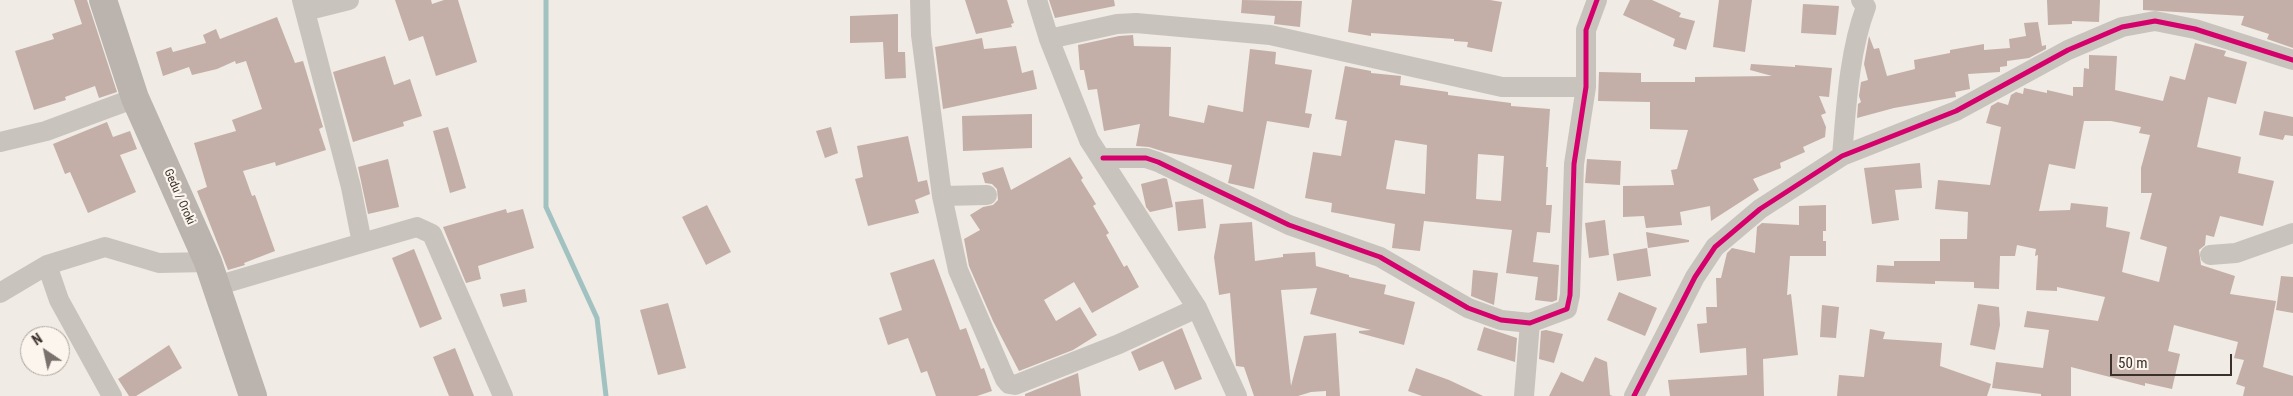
<!DOCTYPE html>
<style>
body{margin:0}
#map{position:relative;width:2293px;height:396px;overflow:hidden;background:#f0ebe5;font-family:"Roboto Condensed",sans-serif}
canvas{display:block}
.north{position:absolute;left:20px;top:326px;width:50px;height:50px;box-sizing:border-box;background:#fbf5ee;border:1px solid #aea6a0;border-radius:50%;rotate:326deg;font-size:14px;font-weight:700;line-height:20px;text-align:center;color:#3b302b}
.north::after{content:'';display:block;margin:auto;width:18px;height:22px;background:#7a716c;clip-path:polygon(50% 0,100% 100%,50% 72%,0 100%)}
.scale{position:absolute;left:2110px;top:354px;width:122px;height:22px;box-sizing:border-box;border:2px solid #3b302b;border-top:0;padding-left:6px;font-size:15px;line-height:18px;white-space:nowrap;color:#3b302b;-webkit-text-stroke:4px #fbf5ee;paint-order:stroke}
</style>
<div id="map">
<canvas width="2293" height="396"></canvas>
<div class="north">N</div>
<div class="scale">50 m</div>
</div>
<script>
const context = document.querySelector('canvas').getContext('2d');
context.lineJoin = 'round';
function stroke(path, color, width, dash) { context.strokeStyle = color; context.lineWidth = width; context.lineCap = dash ? 'butt' : 'round'; context.setLineDash(dash || []); context.stroke(path); }
function fillPath(path, color) { context.fillStyle = color; context.fill(path, 'evenodd'); }
function drawText(font, color, halo, rows, align = 'center') {
  context.font = font + ' "Roboto Condensed",sans-serif'; context.lineWidth = 4.5; context.setLineDash([]); context.textBaseline = 'middle'; context.strokeStyle = halo; context.fillStyle = color; for (const [text, x, y, turn = 0] of rows) {
    context.save(); context.translate(x, y); context.rotate((+turn || 0) * Math.PI / 180); context.textAlign = isNaN(turn) ? turn : align; if (halo) context.strokeText(text, 0, 0); context.fillText(text, 0, 0); context.restore();
  }
}
const stream = new Path2D(`
 M546,0v207l51,111 9,78`);
const building = new Path2D(`
 M74,0h13l30,92 -18,6 -4,-12 -30,11 1,3 -32,10 -19,-59 39,-12 -2,-5 30,-10z
 M395,0h36l1,4 12,-4h14l19,62 -41,14 -13,-40 -14,5z
 M965,0h42l7,23 -3,1 1,3 -36,7z
 M1049,0h65l1,6 -60,12z
 M1242,0l60,1 -2,26 -26,-3 1,-8 -34,-3z
 M1352,0h138l12,2 -10,50 -25,-5 1,-5 -14,-1v-2l-83,-6v3l-23,-4z
 M1630,0h22l29,13 -2,4 16,4 -9,29 -13,-4 2,-7 -52,-24z
 M1719,0h33l-7,52 -32,-5z
 M2047,0h53l-1,22 -27,-1v3l-24,1z
 M2143,0h150v48l-26,-9 2,-5 -28,-9 3,-9 -101,-6z
 M1803,4l36,2 -3,29 -35,-2z
 M898,14v38h7l1,26 -21,1 -2,-37 -33,1v-27z
 M277,17l18,46 8,-2 20,66 -4,2 7,21 -50,16 -1,-4 -32,9 9,25 3,-1 20,56 -31,12 1,2 -17,5 -31,-79 10,-4 -13,-44 42,-12 -4,-11 30,-11 -16,-48 -10,3 -1,-3 -18,8 -25,6 -3,-8 -26,9 -7,-24 15,-5 2,5 33,-9 -3,-8 13,-6 4,10z
 M2038,22l4,24 4,-1v4l-17,9 -22,3v5l-7,1v5l-32,2 2,15 -15,3 1,5 -62,11 -37,10 1,-14 3,-2 -2,-6 2,-14 7,-2 -4,-16 5,-28 5,13 5,-1 8,28 28,-7 -1,-9 36,-7v-3l34,-6v6l26,-2 -1,-9 17,-3 -2,-13z
 M1133,35l1,11 37,1 -2,69 35,7 4,-18 35,7 7,-63 26,3 -1,12 37,6 -7,43 7,1 -3,14 -42,-7 -13,68 -26,-6 4,-18 -67,-13 -16,-5 -13,-1 4,-22 -36,7 -7,-42 -9,1 -4,-20h-4l-2,-25 41,-9z
 M982,38l2,11 32,-3 6,27 11,-3 4,19 -94,20 -8,-62z
 M2195,43l31,8 -2,5 23,6 -11,42 -28,-7 -11,50 44,10 -3,16 36,8 -11,45 -43,-10 -6,21 -8,-2 -1,10 -6,5 2,15 34,11 -5,18 46,7 -13,66 30,9v20h-50l2,-9 -9,-3 8,-24 -10,-2 4,-16 -64,-17 -6,26 12,3 -8,35 -27,-6v3l-74,-19v29h-30v-2l-49,-6 4,-26 47,6 6,-38 -25,-3 3,-16 71,10 7,-24 -48,-10v4l-21,-1 2,-35 -3,1 1,-7 -19,-4 -2,11h-15l-1,33 -25,-1v-6l-39,-1v3l-59,-2 1,-17 17,1v-5h46v-22h27l1,-27 -33,-3 3,-29 52,5 11,-58 -15,-4 5,-17 7,-4 10,3 3,-10 5,-3 7,2 1,-6 23,5v-3l26,6v-9h10l1,-19 5,1v-14l28,1 -2,34 48,11 7,-25 15,4zM2084,121h27l30,6 -2,6 11,2 -9,33v25h11l-12,46 27,8 -8,35 -37,-10 8,-40 -24,-5 2,-20 -37,-4 -1,7 -31,1 10,-47 26,5z
 M385,56l9,29 16,-6 12,37 -19,6 1,4 -51,16 -20,-70z
 M1751,64l44,3v-2l37,3 -3,29 -10,-1 7,17 -5,2 5,12 -1,10 -22,10 2,5 -25,11 1,5 -28,11 6,11 -48,31 -1,-15 -30,6 2,13 -36,3 -2,-12 -21,1v-31l51,-1 -3,-15 6,-1 11,-39 -38,-1v-27l-52,-1 1,-29 42,1v9h54v-5l77,-1 -22,-6z
 M1345,66l26,5v2l30,3 -1,9 48,7v3l63,8v3l39,3 -4,58h2l-2,38h6l-2,28 -13,-1 -4,30 26,3 -2,35 -5,2 -17,-2 3,-23 -32,-4 6,-43 -88,-9 -4,30 -28,-3 3,-24 -64,-12 1,-9 -27,-5 8,-46 28,4 6,-35 -12,-2zM1395,140l32,5 -2,49 -39,-5zM1478,154l26,2 -3,45 -25,-2z
 M2264,111l29,6v19l-8,-1 -2,5 -24,-5z
 M1032,114v34l-69,3 -1,-35z
 M107,122l6,15 17,-6 7,18 -17,6 16,37 -48,21 -18,-41 -5,2 -12,-30z
 M448,127l18,61 -16,5 -17,-62z
 M831,127l7,26 -13,5 -9,-27z
 M908,136l10,46 9,-2 3,14 -15,6 4,13 -51,13 -13,-47 8,-2 -6,-31z
 M1070,157l13,21 -2,2 15,24 -3,2 16,27 -3,2 18,32 3,-2 12,22 -47,26 -18,-31 -30,18 12,21 24,-14 17,28 -24,15 -54,21 -26,-50 -24,-55 -5,-27 16,-9 -10,-15 13,-8 10,-2 5,-5 -1,-11 -5,-5 -7,-1 -3,-10 21,-6 8,23z
 M388,159l11,48 -31,7 -10,-47z
 M1587,159l34,2 -1,24 -35,-2z
 M1920,163l2,25 -27,2 4,30 -27,4 -8,-56z
 M1164,178l3,1 6,28 -23,5 -4,-5 -5,-23z
 M1203,199l3,29 -28,3 -3,-29z
 M707,205l24,47 -25,13 -24,-48z
 M1826,205v26h-3v10h3v15h-36l-3,39 4,-1 7,61 -35,4 1,37h-94l-2,-16 79,-5 -1,-27 -46,5 -3,-29 10,-1 -1,-16h11l-1,-29h5l6,-25 5,-5 23,5 2,-26 5,-4 37,2v-19z
 M506,209l1,4 16,-4 11,39 -56,18 3,13 -15,4 -23,-56z
 M1605,220l4,35 -20,3 -4,-35z
 M1252,222l3,39 28,-4v-3l32,-2 1,14 33,9v2l37,8 -2,9 31,8 -11,43 -45,-12v-2l12,-1 -61,-16 7,-26 -36,2 10,96 13,-50 32,-3 4,63h-14v-5l-15,1 -13,4h-44l-10,-29 -8,-1 -6,-73 -11,2 -5,-38 6,-33z
 M1646,232l43,8v2l-41,6z
 M1647,248l4,28 -34,5 -4,-27z
 M414,249l28,70 -22,9 -28,-70z
 M934,259l26,71 6,-2 15,41 3,-1 8,23 -15,5h-41l-9,-25 -6,2 -13,-35 -20,7 -9,-27 23,-8 -12,-37z
 M1473,270l25,3 -4,32 -23,-9z
 M2281,276l12,1v36l-17,-3z
 M525,289l2,13 -24,5 -3,-13z
 M1619,292l38,16 -12,28 -38,-16z
 M668,303l18,65 -28,7 -18,-65z
 M1978,304l21,3 1,18 -5,25 -25,-5z
 M1822,305l17,2 -3,31 -16,-1z
 M1484,327l33,11 -2,24 -38,-12z
 M1182,328l20,51 -27,11 -12,-29 -24,10 -8,-19z
 M1870,329l15,3 -2,7 59,4 -2,23 51,18 -4,12h-150l2,-21 25,2z
 M1546,330l17,4 -9,29 -15,-4 2,-28z
 M169,345l13,23 -46,28h-7l-11,-17z
 M455,348l19,48h-25l-16,-39z
 M1595,357l12,5 3,33 3,1h-64l12,-24 22,10z
 M1416,368l33,12 34,16h-61l-14,-5z
 M1078,373l3,23h-56v-2z`);
const street = new Path2D(`
 M920,0l1,35 21,161 16,74 47,109 4,5 6,1 104,-41 78,-36
 M1037,0l12,39 40,101 108,168 40,88
 M305,11l44,-11
 M1049,39l68,-15 19,-1 134,12 232,52h84
 M0,142l46,-11 89,-33
 M1842,156c4,-46 7,-105 24,-149l-5,-7
 M1103,158h43l12,4 131,63 91,32 88,51 33,12 29,3 37,-14 3,-14 4,-131 12,-77v-57l11,-30
 M942,196l45,-1
 M362,243l55,-16 15,7 71,162
 M2210,255l26,-2 57,-20
 M47,265l12,35 53,96
 M216,286l146,-43 -11,-56 -49,-187
 M0,293l47,-28 58,-18 54,16 49,-1
 M1524,396l6,-73
 M1634,396l61,-119 20,-30 45,-38 82,-53 114,-45 112,-61 54,-23 33,-6 40,8 98,31`);
const secondary = new Path2D(`
 M103,0l32,98 73,164 45,134`);
const cycleway = new Path2D(`
 M1103,158h43l12,4 131,63 91,32 88,51 33,12 29,3 37,-14 3,-14 4,-131 12,-77v-57l11,-30
 M1634,396l61,-119 20,-30 45,-38 82,-53 114,-45 112,-61 54,-23 33,-6 40,8 98,31`);
const streetNames = [
 ["Gedu / Oroki",179,197,66]
];
stroke(stream, '#a1c2c1', 5);
fillPath(building, '#c3afa7');
stroke(street, '#c9c3be', 20);
stroke(secondary, '#bab3ae', 28);
stroke(cycleway, '#d6006c', 5);
drawText('12px', '#3b302b', '#fbf5ee', streetNames);
</script>
